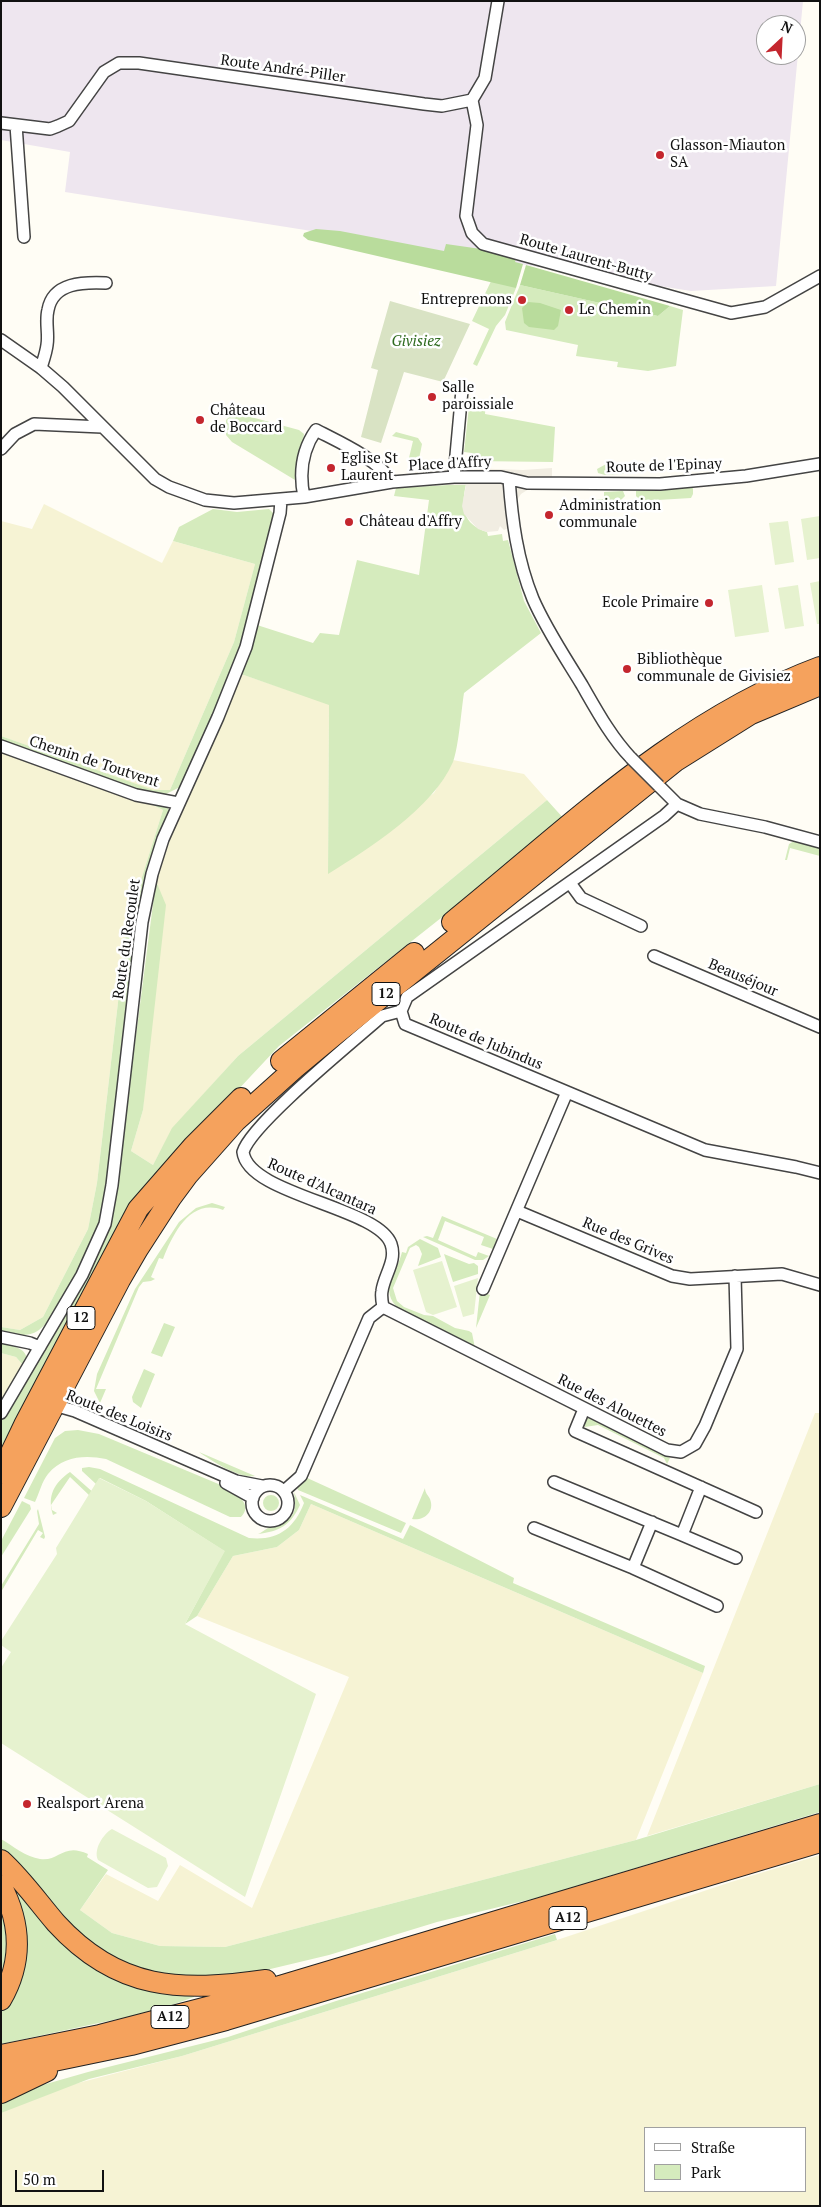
<!DOCTYPE html>
<meta charset="utf-8">
<style>
body{margin:0}
#map{position:relative;width:821px;height:2207px;overflow:hidden;background:#fffdf5;font-family:"PT Serif",serif}
canvas{display:block}
.frame{position:absolute;inset:0;border:2px solid #111;pointer-events:none}
.legend{position:absolute;left:644px;top:2127px;width:162px;height:65px;box-sizing:border-box;background:#fff;border:1px solid #a0a0a0;margin:0;padding:6px 9px;list-style:none;font-size:15px;color:#111}
.legend li{display:flex;align-items:center;gap:10px;height:25px}
.legend b{width:25px;border:1px solid #a0a0a0}
.north{position:absolute;left:756px;top:15px;width:50px;height:50px;box-sizing:border-box;background:#fff;border:1px solid #a0a0a0;border-radius:50%;rotate:25deg;font-size:14px;font-weight:700;line-height:20px;text-align:center;color:#111}
.north::after{content:'';display:block;margin:auto;width:18px;height:22px;background:#c4262e;clip-path:polygon(50% 0,100% 100%,50% 72%,0 100%)}
.scale{position:absolute;left:15px;top:2170px;width:89px;height:22px;box-sizing:border-box;border:2px solid #111;border-top:0;padding-left:6px;font-size:15px;line-height:18px;white-space:nowrap;color:#111;-webkit-text-stroke:4px #fff;paint-order:stroke}
</style>
<div id="map">
<canvas width="821" height="2207"></canvas>
<div class="frame"></div>
<ul class="legend">
<li><b style="height:6px;background:#fff"></b>Straße</li>
<li><b style="height:14px;background:#d5ebbd"></b>Park</li>
</ul>
<div class="north">N</div>
<div class="scale">50 m</div>
</div>
<script>
const context = document.querySelector('canvas').getContext('2d');
context.lineJoin = 'round';
function fillPath(path, color) { context.fillStyle = color; context.fill(path, 'evenodd'); }
function stroke(path, color, width, dash) { context.strokeStyle = color; context.lineWidth = width; context.lineCap = dash ? 'butt' : 'round'; context.setLineDash(dash || []); context.stroke(path); }
function drawText(font, color, halo, rows, align = 'center') {
  context.font = font + ' "PT Serif",serif'; context.lineWidth = 5; context.setLineDash([]); context.textBaseline = 'middle'; context.strokeStyle = halo; context.fillStyle = color; for (const [text, x, y, turn = 0] of rows) {
    context.save(); context.translate(x, y); context.rotate((+turn || 0) * Math.PI / 180); context.textAlign = isNaN(turn) ? turn : align; if (halo) context.strokeText(text, 0, 0); context.fillText(text, 0, 0); context.restore();
  }
}
const industrial = new Path2D(`
 M1,1h802l-27,285 -85,5 -626,-99 5,-40 -69,-12zM766,25h30v30h-30z`);
const farmland = new Path2D(`
 M44,504l118,59 11,-22 82,23 -21,78 -64,148 -17,1 -152,-55v-215l31,8z
 M241,674l88,30 -1,169 106,-80 19,-33 71,14 23,26 -309,256 -65,72 -20,37 -22,-14 12,-41 13,-229 25,-74z
 M1,750l134,46 28,14 -36,115 -30,258 -9,46 -45,88 -23,13 -19,-3z
 M1,1353l15,4 6,7 -21,41z
 M815,1413h5v371l-173,52z
 M311,1504l392,169 -67,167 -411,107 -65,-1 -48,-13 -32,-23 26,-36 52,27 22,-36 72,43 97,-231 -152,-61 36,-60 44,-9 22,-17z
 M820,1855v351h-819v-93l35,-19 146,-38 375,-116 174,-58zM645,2128h160v63h-160z`);
const green = new Path2D(`
 M493,277l15,2 8,9 -11,27 -9,11 -19,40 -4,-2 16,-35 -17,-8z
 M520,285l138,31 12,-10 13,4 -7,56 -28,5 -31,-4 1,-5 -42,-6 2,-11 -72,-15 -1,-8z
 M470,398l16,2 -1,14 70,13 -2,35 -81,-1v-8l-8,-1z
 M240,414l59,16 5,4 -6,43 -3,3 -63,-38 -6,-7v-15l5,-5z
 M396,432l22,6 4,6 -4,20 -8,1 -2,-3 5,-21 -21,-5z
 M610,462l6,1 8,9 -1,2 -18,1 -7,-2 -1,-4z
 M466,484c-5,23 -4,40 21,48l1,4 14,-2 1,7 5,-1 16,61 17,32 -77,60c-3,19 -5,52 -11,69 -20,46 -83,86 -125,112l1,-169 -88,-31 16,-49 56,18 7,-10 19,2 18,-75 62,15 10,-75 -35,-4 2,-8z
 M693,487v7l-2,4 -50,3 -5,-5v-5z
 M623,491l2,5 -4,4 -4,1 -38,4 -9,-3 34,-3v-7z
 M213,509l24,3 32,-3 4,4 1,5 -29,112 -13,39 -52,118 -14,7 -15,1 -150,-52v-7l152,54h17l64,-148 21,-78 -82,-23 6,-14z
 M135,796l33,11 1,6 -10,22 -52,351c-2,12 -4,26 -8,38 -8,23 -41,93 -60,106 -11,8 -26,5 -38,2v-5l19,3 23,-13 45,-88 9,-46 30,-258 36,-115z
 M547,800l18,20 -286,226 -145,155 -133,256v-39l41,-67 74,-161 40,-309 10,24 -23,205 -12,41 22,14 19,-37 66,-72z
 M796,840l24,8v8l-30,-8 -3,12h-2l4,-16z
 M212,1203l13,4 -2,3c-33,-12 -50,24 -60,49l-4,-1 -8,19 4,2 -4,2 -8,1 -4,5 -43,102h10l-6,14 -6,-12 3,-17 38,-85 44,-67 17,-14z
 M442,1216l55,23 -4,10 -12,-4 3,-8 -39,-16 -7,19 38,17 2,-5 11,4 -6,4h-8l-52,-23 4,-1 6,2z
 M420,1239l18,9 3,9 -23,9 4,-12 -3,-7 -3,-2 -6,3 -17,40 4,13 7,6 20,8 9,1 22,12 14,3 3,2 3,15 -76,-39c-21,-19 -2,-35 3,-57l4,1 2,-6z
 M444,1254l25,10 5,-1 4,3v8l-25,8z
 M480,1291l10,4 -14,33z
 M164,1323l11,4 -13,30 -11,-4z
 M1,1343c11,3 24,4 26,16l-26,46 21,-41 -6,-7 -15,-4z
 M144,1369l11,5 -14,34 -8,-6 -1,-5z
 M593,1416l5,3 1,4 71,35 -3,6 -3,-6 -66,-33 -13,2 -2,-4 2,-5z
 M78,1430l21,4 129,54c10,7 25,17 13,29h-11l-124,-58c-21,-4 -43,-3 -58,15 -6,7 -9,20 -13,28l-11,-4 31,-60 10,-7z
 M199,1452l56,24c-16,3 -43,-15 -56,-24z
 M89,1467l11,2 149,69c28,3 45,-9 55,-35l-4,-8 103,44 7,-14 104,53 -1,5 192,83 -2,7 -392,-169 -12,26 -22,17 -44,9 -36,60 -12,8 39,-73 -78,-50 -46,-23 -4,6 -14,-13v-3z
 M70,1472l25,22 -4,3 -21,-20 -19,28 1,5 5,3 -4,2c-6,-19 1,-32 17,-43z
 M305,1477l101,46 -5,10 -103,-43 -2,-4z
 M425,1488c0,5 3,7 5,11 5,13 -6,22 -18,20z
 M294,1492l6,13c-10,21 -20,26 -42,29 3,-1 6,-4 10,-6 22,-8 30,-9 26,-36z
 M263 1503a8 8 0 1 1 16 0a8 8 0 1 1-16 0Z
 M22,1501l8,4 1,4 -30,48v-16z
 M38,1509l7,28 -1,2 -4,-2 3,-4 -5,-3 -37,62v-6l38,-62 -2,-13z
 M820,1784v28l-280,85 -103,25 -108,33 -92,22 -49,4 -42,-7 -36,-16 -35,-25 -74,-80v-14c12,7 25,18 39,20 19,3 23,-17 48,-5l-1,3 21,13 -28,40 32,23 48,13 65,1 411,-107z
 M1,1869l60,69 133,56v3l-39,14 -154,33v-38l19,-38z
 M1,1903c11,31 10,49 0,81z
 M555,1934l2,6 -375,116 -93,23 -88,34v-12l31,-13 56,-16 140,-35 108,-36z`);
const forest = new Path2D(`
 M316,229l24,2 104,20 2,-7 35,5 35,10 -1,3 8,2 -7,24 -208,-48 -5,-4 1,-3z
 M526,265l144,41 -12,10 -138,-31z
 M528,302l12,1 21,7 -3,16 -4,4 -25,-3 -5,-4 -2,-15z`);
const cemetery = new Path2D(`
 M390,301l80,23 -27,58 -39,-10 -23,71 -20,-6 17,-67 -7,-2z`);
const pitch = new Path2D(`
 M820,516v42l-13,2 -6,-41z
 M788,521l6,41 -19,3 -6,-42z
 M820,581v43h-3l-7,-41z
 M762,585l7,47 -34,5 -7,-47z
 M798,585l6,41 -19,3 -7,-41z
 M442,1261l15,46 -24,8 -7,-3 -13,-42z
 M478,1278l-4,36 -11,3 -9,-31z
 M99,1478l47,23 79,50 -40,73 131,70 -71,203 -244,-154v-75l10,-16 -10,-7v-4l56,-87 -1,-6z
 M112,1829l54,29 2,8 -11,21 -9,1 -50,-28c-5,-10 5,-26 14,-31z`);
const plaza = new Path2D(`
 M469,468l54,2 29,-2v20l-20,-1 -11,7 -6,9 4,20 -15,7 -4,-4 -2,5 -11,1 -9,-3 -14,-15 -2,-8 4,-21h-51l-2,-13z`);
const street = new Path2D(`
 M472,100l5,25 -11,91 6,17 11,11 248,69 34,-6 55,-31
 M1,123l49,6 8,-3 11,-5 35,-49 15,-9h20l285,41 18,2 30,-6 13,-22 13,-77
 M16,125l8,112
 M1,340l40,28 22,19 92,92 14,8 36,13 29,3 70,-6 88,-15 62,-5h47l26,6 133,1 86,-8 74,-12
 M41,368c2,-7 5,-15 6,-23 2,-11 -2,-24 1,-35 5,-28 36,-28 58,-27
 M1,449l14,-15 19,-10 68,3
 M454,477l8,-87
 M509,479c3,41 8,81 24,120 13,30 32,58 49,86 15,26 29,52 49,73
 M304,497c-5,-24 -2,-47 12,-67 23,12 62,29 76,52
 M1,746l135,49 42,8
 M659,786l18,18 23,10 65,13 55,15
 M570,883l11,15 60,28
 M654,956l166,71
 M401,1011l-19,5c-27,24 -131,108 -139,136 5,43 135,55 148,92 6,17 -7,31 -9,47 -1,5 0,11 1,16l284,143 14,2 14,-8 10,-18 32,-77 -2,-73
 M567,1092l138,58 91,17 24,6
 M517,1211l155,65 18,3 92,-5 38,11
 M483,1289l84,-197 -162,-68 -4,-13 6,-14 257,-181 13,-12
 M1,1337l29,6 10,4
 M54,1405l21,6 161,70 26,5
 M584,1409l-9,22 181,81
 M1,1413l81,-138 23,-51 7,-39 30,-263 10,-48 11,-35 55,-122 28,-70 34,-134 1,-13
 M554,1482l128,53
 M226,1483l27,15
 M252 1503a18 18 0 1 1 36 0a18 18 0 1 1-36 0Z
 M701,1487l-19,48 54,23
 M284,1491l17,-15 68,-158 14,-11
 M652,1522l-19,46 84,38
 M534,1528l99,40`);
const highway = new Path2D(`
 M452,922c116,-94 225,-202 368,-255
 M281,1061l133,-108
 M1,1473l23,-48 114,-216 55,-63 48,-48
 M1,1507l119,-227 18,-31 33,-51 17,-23 48,-54 59,-53 41,-34 340,-273 75,-47 69,-29
 M1,1860c21,19 37,42 55,63 62,68 125,69 210,57
 M1,1885c20,38 22,77 0,115
 M1,2055l99,-20 123,-32 597,-179
 M1,2072l130,-27 95,-25 594,-178
 M1,2093l46,-22`);
const streetBridge = new Path2D(`
 M631,758l28,28`);
const markers = [
 [660,155,5,"#c4262e"],
 [522,300,5,"#c4262e"],
 [569,310,5,"#c4262e"],
 [432,397,5,"#c4262e"],
 [200,420,5,"#c4262e"],
 [331,468,5,"#c4262e"],
 [549,515,5,"#c4262e"],
 [349,522,5,"#c4262e"],
 [709,603,5,"#c4262e"],
 [627,669,5,"#c4262e"],
 [27,1804,5,"#c4262e"]
];
const shields = [
 [386,994,28],
 [81,1318,28],
 [568,1918,38],
 [170,2017,38]
];
const shieldNames = [
 ["12",386,994],
 ["12",81,1318],
 ["A12",568,1918],
 ["A12",170,2017]
];
const streetNames = [
 ["Route André-Piller",283,69,8],
 ["Route Laurent-Butty",586,258,16],
 ["Place d'Affry",450,464,-3],
 ["Route de l'Epinay",664,466,-2],
 ["Chemin de Toutvent",94,762,18],
 ["Route du Recoulet",127,939,-82],
 ["Beauséjour",743,978,23],
 ["Route de Jubindus",486,1042,23],
 ["Route d'Alcantara",322,1187,24],
 ["Rue des Grives",628,1241,23],
 ["Rue des Alouettes",612,1406,27],
 ["Route des Loisirs",119,1416,22]
];
const poiNames = [
 ["Glasson-Miauton",670,146],
 ["SA",670,163],
 ["Entreprenons",512,300,"right"],
 ["Le Chemin",579,310],
 ["Salle",442,388],
 ["paroissiale",442,405],
 ["Château",210,411],
 ["de Boccard",210,428],
 ["Eglise St",341,459],
 ["Laurent",341,476],
 ["Administration",559,506],
 ["communale",559,523],
 ["Château d'Affry",359,522],
 ["Ecole Primaire",699,603,"right"],
 ["Bibliothèque",637,660],
 ["communale de Givisiez",637,677],
 ["Realsport Arena",37,1804]
];
const parkNames = [
 ["Givisiez",416,342]
];
fillPath(industrial, '#eee6ef');
fillPath(farmland, '#f6f3d4');
fillPath(green, '#d5ebbd');
fillPath(forest, '#b9dc9c');
fillPath(cemetery, '#d9e3c4');
fillPath(pitch, '#e6f2cf');
fillPath(plaza, '#f1ede2');
stroke(street, '#444', 14);
stroke(highway, '#222', 22);
stroke(street, '#fff', 11);
stroke(highway, '#f5a25d', 20);
stroke(streetBridge, '#444', 14, []);
stroke(streetBridge, '#fff', 11);
for (const [x, y, r, color] of markers) { const dot = new Path2D(); dot.arc(x, y, r, 0, 2 * Math.PI); context.fillStyle = color; context.fill(dot); stroke(dot, '#fff', 2); }
for (const [x, y, w] of shields) { const box = new Path2D(); box.roundRect(x - w / 2, y - 11.5, w, 23, 4); context.fillStyle = '#fff'; context.fill(box); stroke(box, '#111', 1); }
drawText('bold 14px', '#111', null, shieldNames);
drawText('15px', '#111', '#fff', streetNames);
drawText('15px', '#111', '#fff', poiNames, 'left');
drawText('italic 15px', '#2f6b1f', '#fff', parkNames);
</script>
